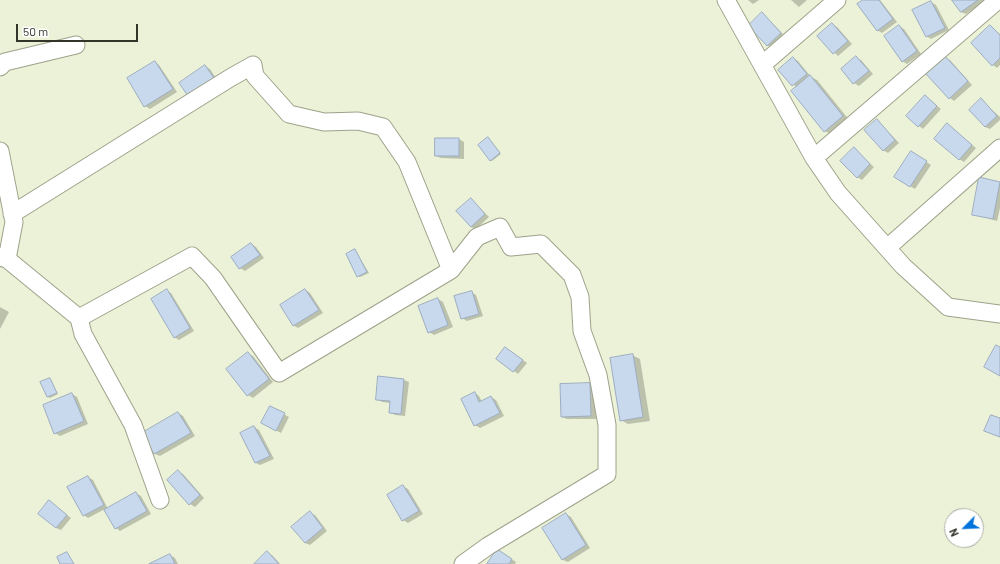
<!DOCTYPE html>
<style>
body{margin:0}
#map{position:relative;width:1000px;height:564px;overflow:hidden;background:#ecf2d8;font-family:Barlow,sans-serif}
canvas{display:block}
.north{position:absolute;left:944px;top:508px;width:40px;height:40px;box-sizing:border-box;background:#fff;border:1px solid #adaeaa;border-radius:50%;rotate:246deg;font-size:11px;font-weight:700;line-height:16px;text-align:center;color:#33352b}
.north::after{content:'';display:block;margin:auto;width:14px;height:18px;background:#0273db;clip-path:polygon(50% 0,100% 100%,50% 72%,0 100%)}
.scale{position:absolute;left:16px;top:24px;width:122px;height:18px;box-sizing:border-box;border:2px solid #33352b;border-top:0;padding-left:5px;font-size:12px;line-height:14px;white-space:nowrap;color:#33352b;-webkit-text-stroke:3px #fff;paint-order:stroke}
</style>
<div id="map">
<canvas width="1000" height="564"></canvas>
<div class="north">N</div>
<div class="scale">50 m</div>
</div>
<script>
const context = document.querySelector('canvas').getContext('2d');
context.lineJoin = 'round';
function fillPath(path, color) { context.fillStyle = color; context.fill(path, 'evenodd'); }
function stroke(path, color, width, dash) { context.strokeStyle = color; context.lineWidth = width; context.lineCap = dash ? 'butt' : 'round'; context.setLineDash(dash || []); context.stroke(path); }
const shadow = new Path2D(`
 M748,0h11l-6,4z
 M791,0h16l-8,7z
 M865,0h15l17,22 -15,11 -5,-3z
 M953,0h33l-20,14 -5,-2z
 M931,2l5,3 13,25 -18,9 -5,-3z
 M763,14l22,22 -13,12 -5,-3z
 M832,24l5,3 15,17 -14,12 -20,-20z
 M899,26l5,3 17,25 -14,10 -5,-3z
 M990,26l10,8v31l-3,3 -4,-3z
 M793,58l5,3 13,16 6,3 33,41 -18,14 -7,-4 -28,-43 -17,-18z
 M856,58l5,2 12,14 -14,12 -5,-3 -12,-14z
 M945,58l5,2 22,25 -18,16 -4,-3z
 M155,62l4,3 18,27 -27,17 -5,-3z
 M205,66l5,3 10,15 -24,17z
 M925,96l16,13 -18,20 -4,-3z
 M981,100l19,17v3l-10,9 -5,-2z
 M877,120l22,23 -11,10 -5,-3z
 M948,125l28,23 -12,14 -5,-3z
 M488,138l13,16 -9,7 -2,-1z
 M436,139h23l5,3v17l-23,-1 -5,-2z
 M854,149l20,18 -12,13 -5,-3z
 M916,155l15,10 -16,24 -5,-3z
 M980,179l20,4v25l-3,13 -24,-7z
 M471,199l18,18 -13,12 -5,-2z
 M251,244l5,3 8,11 -19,13 -5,-3 -8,-11z
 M355,250l14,23 -9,4 -2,-1z
 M306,290l4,3 13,20 -25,15 -5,-3z
 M167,291l4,2 23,38 -15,9 -5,-3z
 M471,292l5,3 7,21 -16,5 -5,-3z
 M438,299l5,3 10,25 -19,8 -5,-3z
 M0,307l9,5 -9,17z
 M506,348l21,15 -9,11 -4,-3z
 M248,354l5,2 20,26 -20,16 -5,-3z
 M632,355l8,4 10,62 -22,3 -7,-4z
 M379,377l25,3 5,2 -4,34 -10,-1 -5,-3 1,-9 -9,-1 -5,-3z
 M50,379l8,15 -8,4 -2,-1z
 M590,384l4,3 2,32h-29l-5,-2z
 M475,393l4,3 3,6 9,-5 5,3 8,16 -24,12 -5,-3z
 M72,394l5,3 11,27 -28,12 -5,-3z
 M270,407l19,10 -8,16 -19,-10z
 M178,413l5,3 12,20 -35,20 -5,-2 -12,-21z
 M254,427l5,3 15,29 -14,6 -4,-2 -15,-29z
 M178,471l5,3 21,24 -9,9 -5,-3z
 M88,477l5,3 15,29 28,-16 5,3 10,18 -31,17 -4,-3 -11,-19 -17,9 -4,-3z
 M403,486l5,3 15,25 -15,9 -5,-3z
 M49,501l22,17 -10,12 -5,-2z
 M310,513l5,2 12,16 -17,14 -5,-2z
 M566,514l5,3 19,31 -22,14 -5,-2 -19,-31z
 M267,553l5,2 8,9h-24z
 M502,553l14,9 -1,2h-27z
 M170,555l5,3 3,6h-27z`);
const building = new Path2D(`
 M863,0h16l14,19 -16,12 -20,-27z
 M952,0h26l-17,12z
 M931,1l14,27 -19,9 -14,-27z
 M762,12l19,21 -14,13 -19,-20z
 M832,23l16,18 -15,13 -16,-18z
 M899,25l18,26 -15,11 -18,-26z
 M990,25l10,10v23l-8,8 -21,-23z
 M856,56l13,15 -16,13 -12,-15z
 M945,56l23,25 -19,18 -23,-25z
 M793,57l14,17 -15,12 -14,-16z
 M155,61l18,28 -29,18 -17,-29z
 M205,65l11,16 -26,18 -11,-16z
 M810,75l33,41 -19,16 -33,-41z
 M925,95l12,11 -19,21 -12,-11z
 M981,98l16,18 -12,11 -16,-17z
 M877,119l18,21 -12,11 -19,-21z
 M947,123l25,22 -13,15 -25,-21z
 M488,137l12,16 -10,8 -12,-16z
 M435,138h24v18h-24z
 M854,147l16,17 -13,14 -17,-17z
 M911,151l16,10 -17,26 -16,-10z
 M979,177l21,5 -7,37 -21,-4z
 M471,198l14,16 -14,13 -15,-16z
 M251,243l9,12 -21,14 -8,-12z
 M355,249l12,23 -10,5 -11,-23z
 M167,289l23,39 -16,10 -23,-39z
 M305,289l14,21 -26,16 -13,-21z
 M472,291l7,23 -18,5 -7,-23z
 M438,298l10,27 -20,8 -10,-27z
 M996,345l4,2v29l-16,-9z
 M505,347l18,13 -10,12 -17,-13z
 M248,352l21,27 -22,17 -21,-27z
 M633,354l10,63 -23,4 -10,-63z
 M378,376l26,3 -3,35 -12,-1 1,-12 -14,-1z
 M50,378l7,15 -10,4 -7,-15z
 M590,383l1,33 -30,1 -1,-33z
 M475,392l4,10 12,-6 9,17 -26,13 -13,-27z
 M72,393l12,28 -30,13 -11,-29z
 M270,406l15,7 -9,18 -15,-8z
 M178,412l13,21 -37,21 -12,-21z
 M991,415l9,3v19l-16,-6z
 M254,426l16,30 -15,7 -15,-30z
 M178,470l22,25 -11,10 -22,-25z
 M88,476l16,29 -21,11 -16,-29z
 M403,485l16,26 -17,10 -15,-26z
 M136,492l11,19 -32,18 -11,-19z
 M49,500l18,15 -11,13 -18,-14z
 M310,511l13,17 -18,15 -14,-16z
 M566,513l20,32 -24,15 -20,-32z
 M497,549l15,10 -3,5h-22z
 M267,551l12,13h-25z
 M67,552l7,12h-14l-3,-7z
 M170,554l5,10h-26z`);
const minor = new Path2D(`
 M726,0l88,158 24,35 65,73 45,41 52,7
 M762,65l75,-65
 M0,67l5,-5 71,-17
 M0,151l14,71 -7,37
 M814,158l184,-158
 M12,214l218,-136 23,-13 2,11 34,38 35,8 34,-1 25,6 24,35 44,108 -172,103 -66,-95 -21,-22 -113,62
 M887,248l113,-100
 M0,257l7,2 72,59 4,16 50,91 27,75
 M451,270l26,-33 23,-10 11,20 30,-3 31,31 8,22 2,34 16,44 9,50v49l-119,72 -25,18`);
fillPath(shadow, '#0003');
fillPath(building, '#c8d9ee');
stroke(building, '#9cacc1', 1);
stroke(minor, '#9da28a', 19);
stroke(minor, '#fff', 17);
</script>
